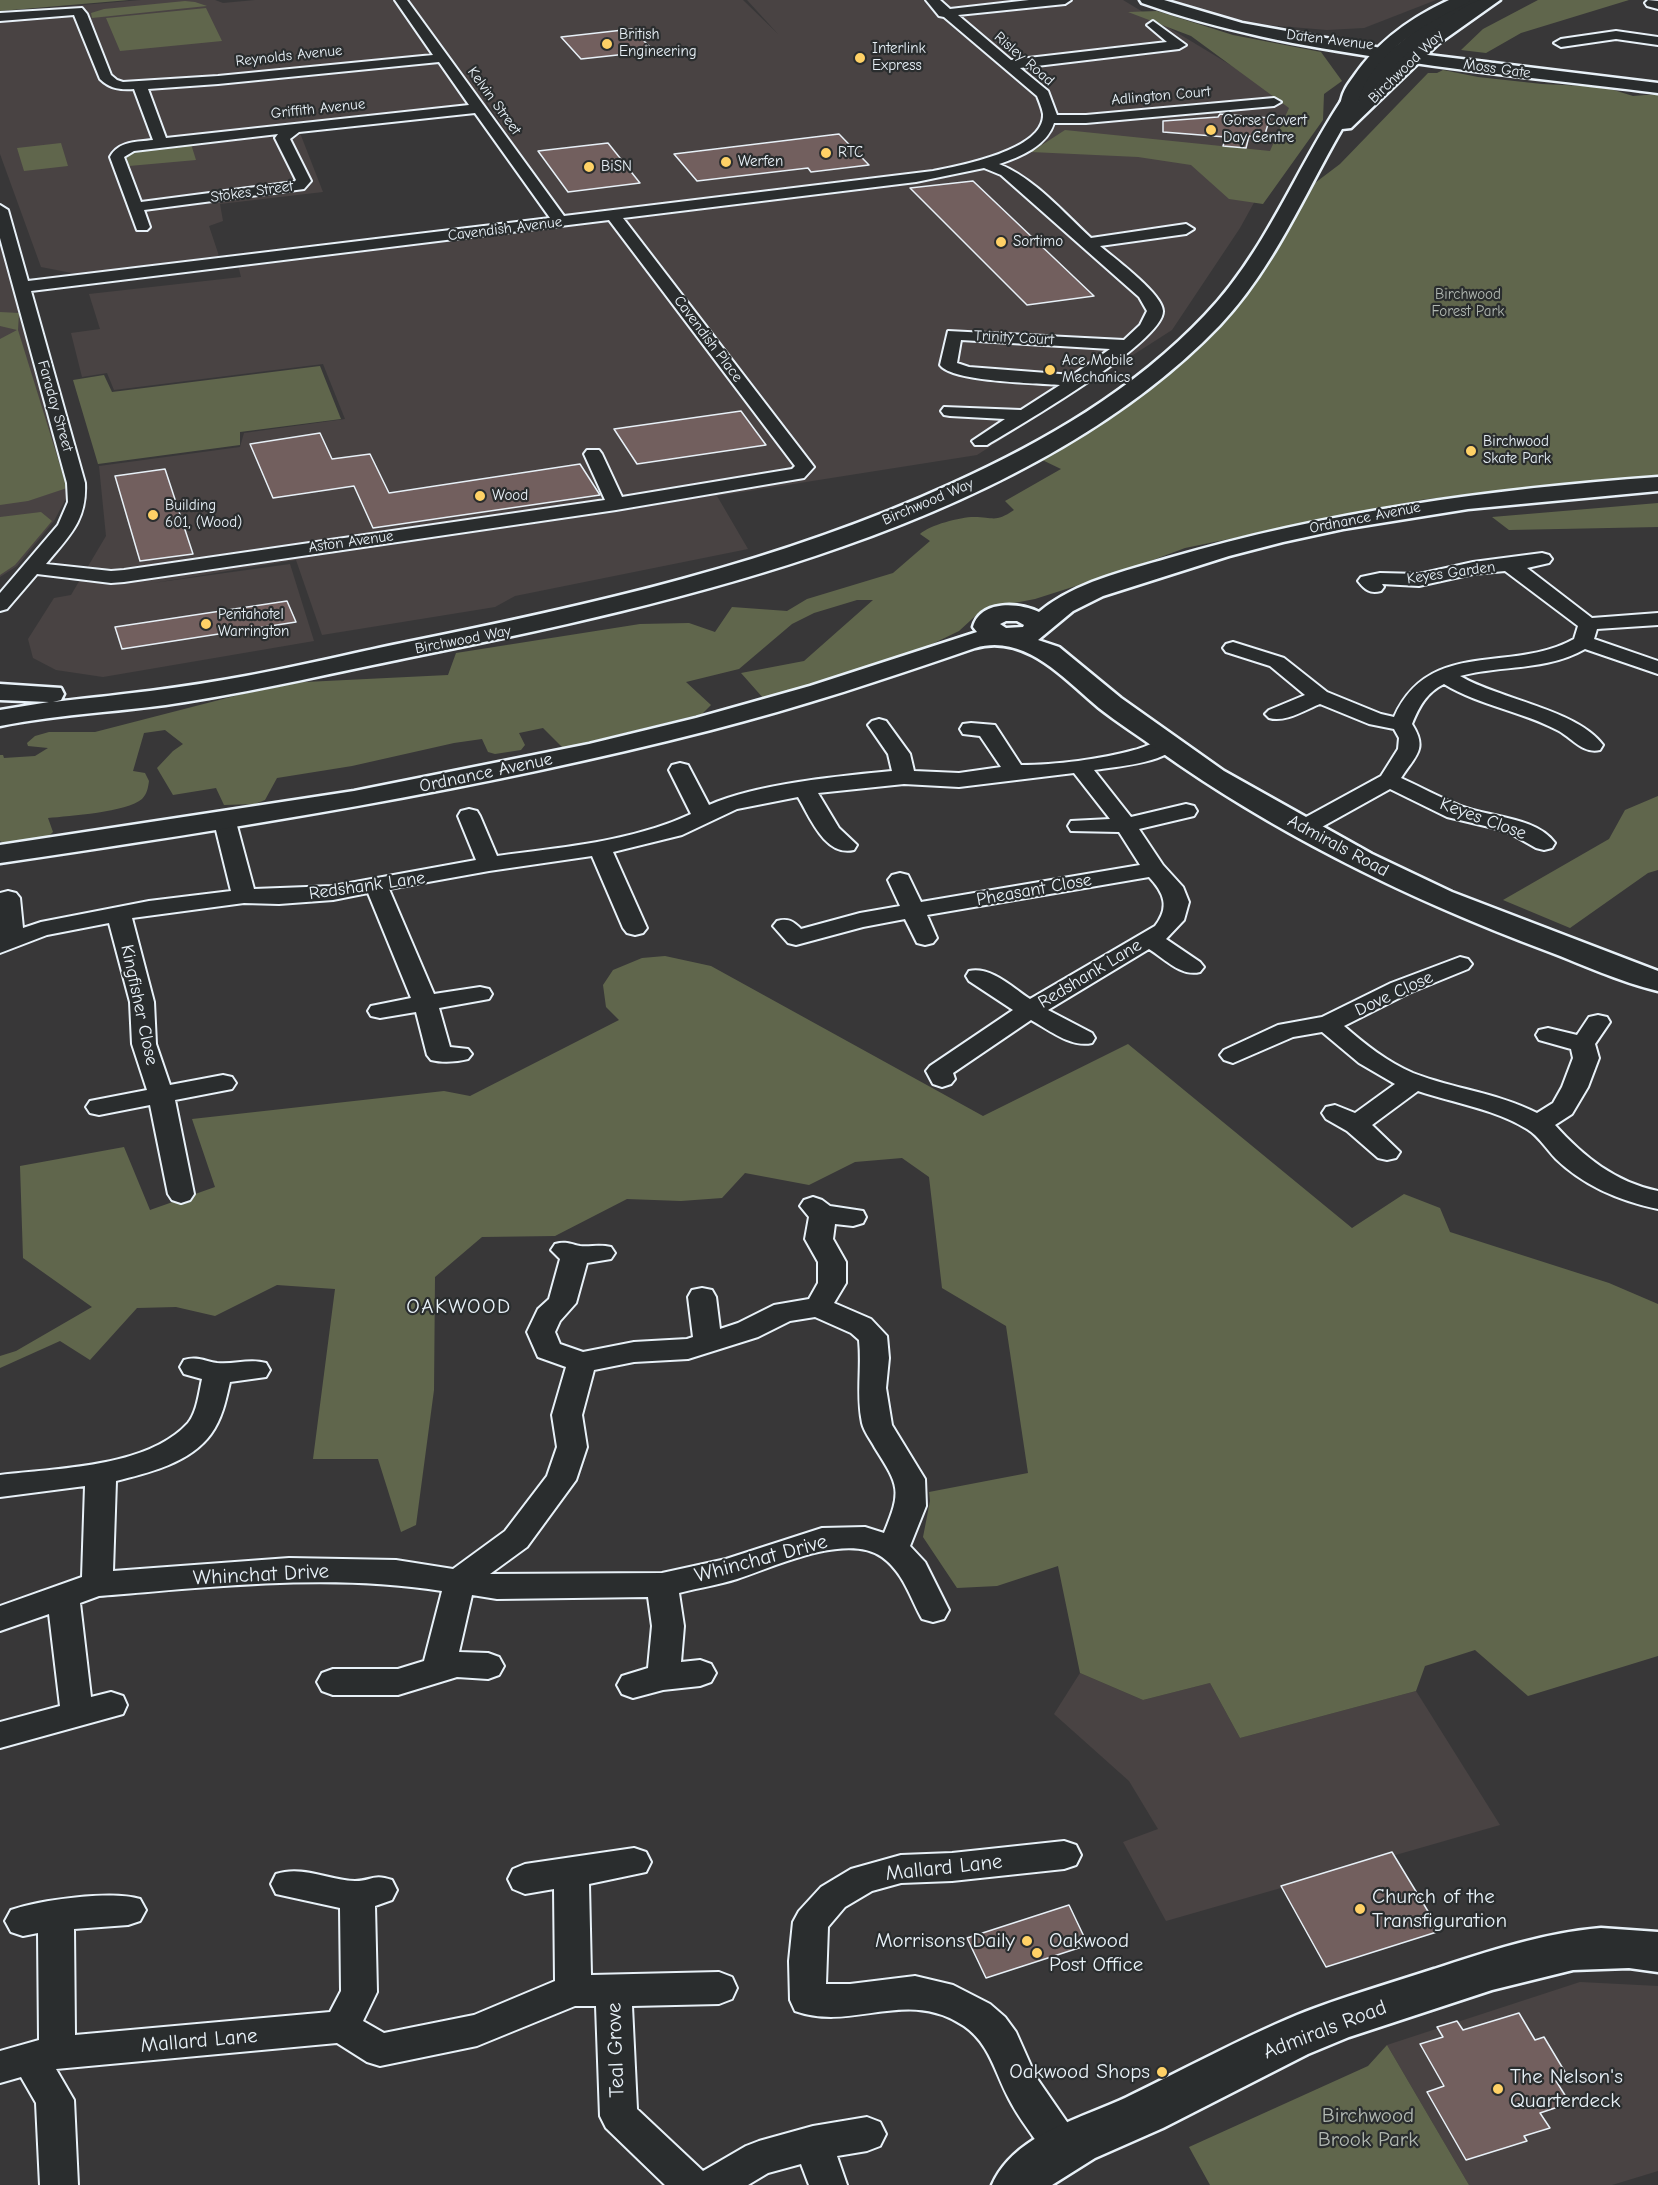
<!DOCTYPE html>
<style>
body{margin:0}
canvas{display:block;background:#383738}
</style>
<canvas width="1658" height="2185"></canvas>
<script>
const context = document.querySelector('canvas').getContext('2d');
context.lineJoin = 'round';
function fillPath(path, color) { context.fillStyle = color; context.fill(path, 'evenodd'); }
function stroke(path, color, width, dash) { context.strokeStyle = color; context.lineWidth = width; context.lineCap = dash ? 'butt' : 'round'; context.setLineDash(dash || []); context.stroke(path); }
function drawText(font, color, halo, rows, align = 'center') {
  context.font = font + ' "Comic Neue",sans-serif'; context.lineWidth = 4.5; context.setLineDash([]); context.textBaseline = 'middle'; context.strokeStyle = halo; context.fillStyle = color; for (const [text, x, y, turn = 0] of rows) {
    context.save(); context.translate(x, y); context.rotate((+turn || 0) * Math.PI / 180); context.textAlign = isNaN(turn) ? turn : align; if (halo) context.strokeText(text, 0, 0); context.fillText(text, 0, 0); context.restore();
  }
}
const built = new Path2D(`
 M141,0h74l8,3 32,-3h488l35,34 -31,-34h376l172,104 3,19 -58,105 -68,102 -195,125 -260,41 31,53 -233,47 -20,11 -173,28 -26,-75 -143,23 137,-19 24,77 -211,36 -47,-7 -23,-12 -5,-19 26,-41 17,-3 35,-59 -7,-70 141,-19 4,-14 101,-14 -22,-55 -209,26 -7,-17 -25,4 -11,-44 29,-4 -11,-35 152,-17 -3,-12 329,-39 -85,-131 6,13 -188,25 23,59 -103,12 3,17 -14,5 10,30 -142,18 -36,-7 -41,-113v-142z
 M1170,0h266l-72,28 -37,2 -60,-5 -58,-11z
 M0,231l22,94 45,139 5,23 -18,34 -37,45 -17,11z
 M1080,1673l63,27 67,-17 30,55 176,-47 84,134 -334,96 -43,-79 35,-13 -29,-48 -75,-67z
 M1580,1982l78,4v185l-46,14h-143l-82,-140z`);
const green = new Path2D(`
 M0,0h129l-129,11z
 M1538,0h91l-108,33 -35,20 -25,-3 22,-21z
 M185,1l10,1 12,4 -115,12 -1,-5 13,-4z
 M206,8l16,33 -102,10 -14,-33z
 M1157,11l76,24 88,17 21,29 -18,13 -1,26 -60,84 -34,-5 -38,-34 -53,-8 -107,-5 34,-22 205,21 19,-43 -98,-72 -63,-24z
 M1443,70l35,7 64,7 62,3 29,9 25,-2v383l-127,10 -111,13 -235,48 -56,21 -94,30 -52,10 -24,22 -31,15 -46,17 -118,36 -23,-26 63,-12 69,-61h-16l-43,13 -22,11 -53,45 -53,13 25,23 -9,9 -139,34 -20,-20 -24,5 6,12 -4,5 -26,4 -7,-2 -6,-13 -28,4 -102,23 -75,12 -12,22 -10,4 -31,1 -8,-17 -43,7 -16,-27 16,-17 10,-7 -18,-14 -21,3 -11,38 12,2 4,8c-1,7 -2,13 -7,18 -15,13 -73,17 -94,19l5,14 -10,9 -38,3 -5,-3v-86h3l1,3 31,-2 13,-8 -20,-2 -1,-3 8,-7 14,-4h46l190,-49 163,-8 8,-22 184,-29 49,-1 26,9 17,-25 55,4 20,-12 86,-26 37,-32 -10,-7c10,-9 40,-17 54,-17 20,0 21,6 40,-7l-9,-9 56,-32 -25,-12 145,-97 122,-168 37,-28 88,-91h9z
 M61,143l7,23 -44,5 -7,-23z
 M191,144l5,16 -67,6 -4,-15z
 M0,312l19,1 -1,17 49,158 -39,13 -28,4v-166l17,-9 -17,-4z
 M320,366l21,53 -101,13v13l-142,19 -25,-84 31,-5 8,17z
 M1658,503v24l-149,3 -17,-13z
 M41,512l11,9 -37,44 -15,10v-58z
 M1658,796v74l-10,3 -78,55 -67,-28 106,-61 16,-29z
 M665,956l46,10 272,150 145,-72 224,184 52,-34 36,14 10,24 159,51 49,21v352l-130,40 -53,-46 -50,16 -9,25 -176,47 -30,-55 -67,17 -63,-27 -22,-107 -61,20 -40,2 -34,-51 7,-36 -1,-9 99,-19 -22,-147 -64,-38 -13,-111 -27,-19 -47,4 -46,23 -64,-12 -23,25 -41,3 -54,-2 -72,37 -73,1 -47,40 -1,113 -18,135 -15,7 -23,-73h-65l22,-170 -58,-4 -62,31 -39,-9 -39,1 -47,52 -30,-19 -60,27v-12l16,-5 76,-44 -69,-49 -3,-92 104,-19 26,63 65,-23 -23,-68 252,-28 26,5 149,-76 -13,-13 -3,-22 10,-15 29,-12z
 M1387,2045l82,140h-259l-21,-38 179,-81z`);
const building = new Path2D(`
 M632,29l22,22 -73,8 -20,-22z
 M1220,114l50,4 -6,19 -15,-1 -3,12 -23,-2 3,-9 -63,-5v-11l55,-4z
 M839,134l30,31 -58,7 -3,-4 -111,13 -23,-27z
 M608,143l32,40 -72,9 -30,-41z
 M973,181l121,115 -67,9 -117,-117z
 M741,411l25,34 -129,19 -23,-35z
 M320,433l12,26 38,-5 19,39 191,-29 20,31 -227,33 -19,-42 -81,12 -23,-54z
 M165,469l28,85 -53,7 -25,-85z
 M287,601l9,21 -174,27 -7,-22z
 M1392,1852l48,79 -114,36 -45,-81z
 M1069,1905l19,40 -102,33 -19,-40z
 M1519,2013l16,27 9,-3 24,40 -12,4 14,22 -30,10 10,15 -26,8 3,5 -61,19 -39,-68 17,-6 -24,-42 23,-7 -6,-10 20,-6 6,9z`);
const minor = new Path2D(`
 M395,0h12l157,216 369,-45c26,-5 112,-21 110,-57 -1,-6 -4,-13 -6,-18l-93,-79 -5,-1 -13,-16h14l10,9 79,-9h42l-6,4 -107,11 53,45 156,-18 -20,-17 6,-4 33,24 -7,4 -159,19 28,23 9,24h29l188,-17 7,4 -7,4 -188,17h-32c-7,23 -34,34 -55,41 35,14 64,48 92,74l95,-14 8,5 -8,5 -86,12c14,12 63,48 63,65 1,31 -146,116 -176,134h-12l-3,-4 33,-22 -55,-3 -6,-1 -3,-4 3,-4 77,3 39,-25c-24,-2 -108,-3 -120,-20l8,-34 176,9 16,-15 7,-14 -8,-14 -138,-122 -17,-7 -68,14 -293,36 188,245 3,4 -10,11 -188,32 -492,72 -13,1 -74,-9 -30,35 -7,2v-18l58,-68 10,-23 -1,-19 -67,-245v-33l8,5 20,71 522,-63 -75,-105 -176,19 -9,7 21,42 -7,8 -160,21 6,17 -3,3h-10l-27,-73c8,-16 27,-15 43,-17l-19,-51c-13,1 -24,0 -34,-10l-26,-64 -74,6v-8l82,-5 5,6 24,61 6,5 6,2 95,-6 215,-21zM439,62l30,43 -303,33 -18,-49 70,-5zM278,134l-3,4 21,42 -2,2 -153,20 -17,-45 10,-6zM609,220l186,246 -3,3 -170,28 -20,-43 -3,-4h-12l-3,4 21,46 -481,70 -13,1 -65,-7c23,-28 41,-43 39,-81l-54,-192zM961,340l149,9 -37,26 -104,-8 -12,-4z
 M1648,0l10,1v8l-11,-3 -2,-3z
 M1616,31l42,6v8l-42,-6 -55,8 -7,-4 7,-4z
 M1542,553l7,2 3,4 -3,4 -22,5 65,50 66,-5v12l-61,4 -3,10 64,22v13l-73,-25c-38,22 -84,16 -125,27 39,23 118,34 143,69l-3,5c-17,4 -27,-11 -41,-19 -37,-20 -79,-25 -115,-47 -18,9 -25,23 -32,40 16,25 4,31 -11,54 20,9 40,20 60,28 27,11 76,11 94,37l-3,5 -8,2 -8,-2 -30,-17 -59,-14 -57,-28 -79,44 -8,2 -8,-2 -3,-5 3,-5 86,-47 17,-27 1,-11 -5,-9 -25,-5 -49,-20c-15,6 -35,19 -51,14l-4,-4 4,-4 36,-15 -35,-29 -44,-14 -3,-4 3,-4 7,-2 51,16 43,34 54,22 13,3c36,-80 118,-43 180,-78l4,-13 -73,-55 -32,3 -54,12 -37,-2 2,3 -3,4c-11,3 -16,-1 -23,-10l3,-4 19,-4 39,1 54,-12z
 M879,719l7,2 24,33 4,17 45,2 42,-6 -21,-31 -17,-2 -3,-5 3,-5 8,-1 24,2 26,40c34,0 81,-6 113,-15 14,-3 26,-13 41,-10l3,5c-13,18 -63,22 -84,25l37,47 55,-13 8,2 3,5 -3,5 -55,13 24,36 20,22 6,15 -5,18 -18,19 34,23 4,5 -4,5c-19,5 -35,-13 -51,-23l-101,61 44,23 3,5 -3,5c-21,5 -43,-13 -61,-23l-78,53 2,6 -4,5 -9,3 -9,-3 -7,-13 4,-5 83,-56 -44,-29 -3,-5 3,-5c22,-5 44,17 61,28l125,-73c15,-19 9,-33 -6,-49l-222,38 10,23 -4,5 -8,2 -8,-2 -12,-24 -42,8 -67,18 -8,-2 -15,-17 4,-5c11,-3 16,0 24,8l59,-16 40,-7 -12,-26 4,-5 8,-2 8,2 13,27 219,-37 -21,-33 -48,-1 -3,-5 3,-5 39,-2 -36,-46 -115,14 -55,-3 -86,9 21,35 18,17 -3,5c-29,7 -44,-33 -56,-53l-61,12 -55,26 -69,17 34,76 -4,5 -8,2 -8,-2 -4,-5 -31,-72 -103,15 -100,18 45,105 46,-7 9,2 3,5 -3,5 -50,9 11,39 18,2 4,5 -4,5c-12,3 -25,4 -37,1l-4,-5 -11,-43 -36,6 -9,-2 -3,-5 3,-5 40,-8 -43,-105 -35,7 -54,4 -35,-1 -112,15 22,84 2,42 14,41 53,-10 9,2 4,6 -4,6 -57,11 19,94 -4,6 -9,3 -9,-3 -4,-6 -18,-89 -51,10 -9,-2 -4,-6 4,-6 57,-11 -15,-46 -2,-42 -21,-79 -62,12 -47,18v-60l8,-2 8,2 4,5 3,30 18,-6 108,-21 82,-10 -17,-69 3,-5 8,-2 8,2 3,5 18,67 79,-3 143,-26 -18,-44 3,-5 8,-2 8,2 3,5 17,40c65,-9 134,-14 194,-42l-22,-44 3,-5 8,-2 8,2 21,40c47,-21 131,-29 183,-34l-4,-17 -20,-29 4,-4z
 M1460,957l8,2 4,5 -4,5 -59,24 -65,33c21,18 43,36 69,47 41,16 85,20 124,40l16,-10 9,-16 11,-29 -2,-9 -32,-9 -3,-5 3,-5 9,-2 29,7 12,-18 9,-2 9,2 3,5 -15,22 4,14 -11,29 -16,27 -17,11c29,32 60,57 103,66v18c-38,-8 -74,-23 -102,-50 -10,-10 -17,-23 -29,-30 -33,-20 -73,-26 -109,-38l-46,34 28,27 -4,6 -9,2 -9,-2 -31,-27 -21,-12 -4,-6 4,-6 9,-2 20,8 40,-29 -36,-21 -37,-31 -29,5 -60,26 -9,-3 -4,-5 4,-5 54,-25 44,-8 69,-34z
 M813,1197l9,3 8,6 33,5 3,6 -3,6 -10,3 -18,-2 -2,15 13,23v21l-12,20 37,16 16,17 2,22 -3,30 6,37 33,54 1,27 -16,40 15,16 24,48 -5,9 -11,3 -11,-3c-12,-22 -19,-47 -40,-62 -36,-25 -108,10 -145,22 -19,6 -39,9 -58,14l5,33 -3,36 19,-2 11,4 5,9 -5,9 -11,4 -37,4 -30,8 -11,-4 -5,-9 5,-9 26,-8 4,-42 -4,-29 -151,2 -25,-4 -13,57 29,1 11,4 5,9 -5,9 -11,4 -31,-2 -59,18h-65l-11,-4 -5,-9 5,-9 11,-4h65l26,-8 18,-70c-114,-18 -229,-4 -343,5l-19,7 11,94 20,-5 12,4 4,9 -4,9 -123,34v-26l60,-16 -11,-92 -49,17v-25l82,-29 3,-91 -85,11v-22c56,-7 147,-7 188,-52 9,-11 11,-31 14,-44l-18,-5 -4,-7 4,-7c13,-4 20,1 33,3 17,2 32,-5 49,0l4,7 -4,7 -36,5c-4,18 -8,37 -19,52 -21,29 -63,39 -95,47l-3,90 176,-13 107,2 57,9 52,-38 42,-55 10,-29 -5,-32 14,-48 -28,-10 -11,-25 11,-23 11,-10 11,-40 -9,-9 4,-6c11,-3 15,0 25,2 11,1 20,-2 31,1l4,6 -4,6 -24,4 -11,40 -16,18 -5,11 5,12 23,8 51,-10 53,-3 6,-2 -5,-40 4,-7 10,-2 10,2 4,7 4,32 18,-6 36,-18 35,-6 9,-16v-21l-13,-23 4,-22 -9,-11 4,-6zM815,1317l36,16 8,7c3,28 -3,55 3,83 2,9 9,17 13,25 24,38 27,42 9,85l-19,-6 -43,1 -96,31 -64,14 -172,1 37,-27 49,-67 11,-33 -5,-32 12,-45 40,-8 54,-3 70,-22 32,-16z
 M1064,1841l12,4 5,10 -5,10 -12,4 -112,12 -51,2 -29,8 -27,16 -17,20 -2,57h24l65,-8 38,9 37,19 15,13 11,15 20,45 40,58 6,12 -6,12 -13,5c-16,-6 -19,-13 -29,-26 -9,-13 -18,-25 -25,-39 -14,-26 -19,-55 -45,-73 -58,-39 -110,6 -169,-15l-5,-11 -1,-39 4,-39 6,-11 22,-24 30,-18 50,-14 51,-2z
 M634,1848l12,4 5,10 -5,10 -57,12 2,91 128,-3 13,5 5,11 -5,11 -13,5 -87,2 5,103 66,62 43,-25 13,-5 54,-15 54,-9 13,5 6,12 -6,12 -13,5 -30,5 10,29h-38l-8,-21 -33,9 -20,12h-83l-59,-57 -6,-12 -4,-110h-21l-98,40 -97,20 -13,-4 -30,-19 -281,26 18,31 4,85h-38l-4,-82 -15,-26 -21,6v-32l39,-11 -1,-107 -15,3 -12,-4 -6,-11 6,-11c28,-10 101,-20 129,-11l6,11 -6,11 -12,4 -54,4 1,106 255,-23 11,-21 -1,-83 -64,-14 -5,-10 5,-10c26,-9 53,6 79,7 17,0 18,-8 37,-1l5,10 -5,10 -17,6 2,86 -14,29 21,12 90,-18 81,-34 -1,-92 -29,5 -12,-5 -5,-10 5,-10 12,-5z`);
const tertiary = new Path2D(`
 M1140,0h24l78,23 139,25 15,-2 36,-29 32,-17h20l-40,25 -27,22 5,4 -2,3 238,29v10c-86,-11 -172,-19 -257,-32l-36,38 -15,7 -6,-1 -3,-4 42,-43c-82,-12 -162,-27 -241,-55z
 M1658,477v14l-190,18 -125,20 -60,13 -54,14 -126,40 -30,15 -35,29 21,7 62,51 103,73 148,83 80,38 206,79v20c-38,-9 -74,-26 -111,-40 -136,-51 -270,-116 -389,-201 -19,-14 -40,-27 -59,-42 -35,-29 -74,-75 -124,-60 -87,30 -174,59 -264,82 -234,60 -472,98 -711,133v-18l354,-54 235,-47 107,-26 114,-32 167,-54 -4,-5c7,-27 45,-25 66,-15 36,-30 86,-41 130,-54 160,-47 323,-69 489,-81zM1006,621h11l7,4 -1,2 -17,1 -6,-4z
 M1601,1928l57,4v40l-29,-4 -56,2 -81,20 -143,47 -41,17 -145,74 -68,30 -43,27h-60c23,-52 90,-66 137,-89 56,-27 110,-57 168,-81 45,-18 91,-31 137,-46 55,-18 109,-36 167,-41z`);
const primary = new Path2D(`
 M1449,0h21l-2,3c-42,20 -97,50 -110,99 24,-23 93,-97 123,-102 6,0 13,0 19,0l-62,44 -87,84 -9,1c-38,66 -69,140 -122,196 -192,201 -545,279 -809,332 -74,15 -146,32 -220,44 -63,11 -128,12 -191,25v-16l49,-8 -49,-2v-16l61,4 3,6 -3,6 -8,2c65,-7 129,-14 193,-26 54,-10 107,-23 161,-34 185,-37 371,-79 544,-158 93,-42 183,-94 254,-169 59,-61 90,-144 136,-214 2,-10 7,-17 13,-25 24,-35 56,-58 95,-76z`);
const markers = [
 [607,44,6,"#ffd166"],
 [860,58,6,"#ffd166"],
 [1211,130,6,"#ffd166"],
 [826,153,6,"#ffd166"],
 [726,162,6,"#ffd166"],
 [589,167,6,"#ffd166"],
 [1001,242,6,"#ffd166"],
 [1050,370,6,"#ffd166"],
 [1471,451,6,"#ffd166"],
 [480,496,6,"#ffd166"],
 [153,515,6,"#ffd166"],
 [206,624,6,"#ffd166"],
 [1360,1909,6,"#ffd166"],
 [1027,1941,6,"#ffd166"],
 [1037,1953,6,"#ffd166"],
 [1162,2072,6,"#ffd166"],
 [1498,2089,6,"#ffd166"]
];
const farPoinames = [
 ["British",619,35],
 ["Engineering",619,52],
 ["Interlink",872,49],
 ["Express",872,66],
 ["Gorse Covert",1223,121],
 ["Day Centre",1223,138],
 ["RTC",838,153],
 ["Werfen",738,162],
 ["BiSN",601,167],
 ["Sortimo",1013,242],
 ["Ace Mobile",1062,361],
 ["Mechanics",1062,378],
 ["Birchwood",1483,442],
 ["Skate Park",1483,459],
 ["Wood",492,496],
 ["Building",165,506],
 ["601, (Wood)",165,523],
 ["Pentahotel",218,615],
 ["Warrington",218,632]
];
const farStreetnames = [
 ["Daten Avenue",1330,40,7],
 ["Reynolds Avenue",289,56,-6],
 ["Risley Road",1024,59,41],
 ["Birchwood Way",1406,67,-44],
 ["Moss Gate",1497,69,8],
 ["Adlington Court",1161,96,-5],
 ["Kelvin Street",494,101,54],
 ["Griffith Avenue",318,109,-6],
 ["Stokes Street",252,192,-8],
 ["Cavendish Avenue",505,229,-7],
 ["Trinity Court",1014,338,3],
 ["Cavendish Place",708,339,53],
 ["Faraday Street",55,406,74],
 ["Birchwood Way",928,502,-23],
 ["Ordnance Avenue",1365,518,-11],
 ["Aston Avenue",351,542,-8],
 ["Keyes Garden",1451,573,-8],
 ["Birchwood Way",463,640,-11]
];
const farParknames = [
 ["Birchwood",1468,295],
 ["Forest Park",1468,312]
];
const streetNames = [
 ["Ordnance Avenue",486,773,-12],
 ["Keyes Close",1483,819,20],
 ["Admirals Road",1338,846,28],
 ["Redshank Lane",367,886,-8],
 ["Pheasant Close",1034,890,-10],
 ["Redshank Lane",1090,974,-31],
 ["Dove Close",1394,994,-25],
 ["Kingfisher Close",139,1005,78]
];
const quarterNames = [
 ["OAKWOOD",459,1307]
];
const nearStreetnames = [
 ["Whinchat Drive",761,1559,-15],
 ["Whinchat Drive",261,1575,-3],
 ["Mallard Lane",944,1868,-6],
 ["Admirals Road",1325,2030,-21],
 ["Mallard Lane",199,2041,-5],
 ["Teal Grove",616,2050,-92]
];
const nearPoinames = [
 ["Church of the",1372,1897],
 ["Transfiguration",1372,1921],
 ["Morrisons Daily",1015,1941,"right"],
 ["Oakwood",1049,1941],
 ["Post Office",1049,1965],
 ["Oakwood Shops",1150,2072,"right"],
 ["The Nelson's",1510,2077],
 ["Quarterdeck",1510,2101]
];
const nearParknames = [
 ["Birchwood",1368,2116],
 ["Brook Park",1368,2140]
];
fillPath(built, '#494343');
fillPath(green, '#60664c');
fillPath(building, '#725f5e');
stroke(building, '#e8f1f8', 1.5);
stroke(minor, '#e8f1f8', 4);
stroke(tertiary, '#e8f1f8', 5);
stroke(primary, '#e8f1f8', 5);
fillPath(minor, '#2a2d2e');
fillPath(tertiary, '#2a2d2e');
fillPath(primary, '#2a2d2e');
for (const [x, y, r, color] of markers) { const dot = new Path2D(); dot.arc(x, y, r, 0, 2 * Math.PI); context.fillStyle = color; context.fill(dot); stroke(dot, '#2a2d2e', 2); }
drawText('15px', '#e8f1f8', '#2a2d2e', farPoinames, 'left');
drawText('15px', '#e8f1f8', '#2a2d2e', farStreetnames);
drawText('15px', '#b2b9b3', '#2a2d2e', farParknames);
drawText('18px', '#e8f1f8', '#2a2d2e', streetNames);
context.letterSpacing = '1.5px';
drawText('21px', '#e8f1f8', '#2a2d2e', quarterNames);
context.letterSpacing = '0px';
drawText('21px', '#e8f1f8', '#2a2d2e', nearStreetnames);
drawText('21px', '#e8f1f8', '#2a2d2e', nearPoinames, 'left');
drawText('21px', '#b2b9b3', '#2a2d2e', nearParknames);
</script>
